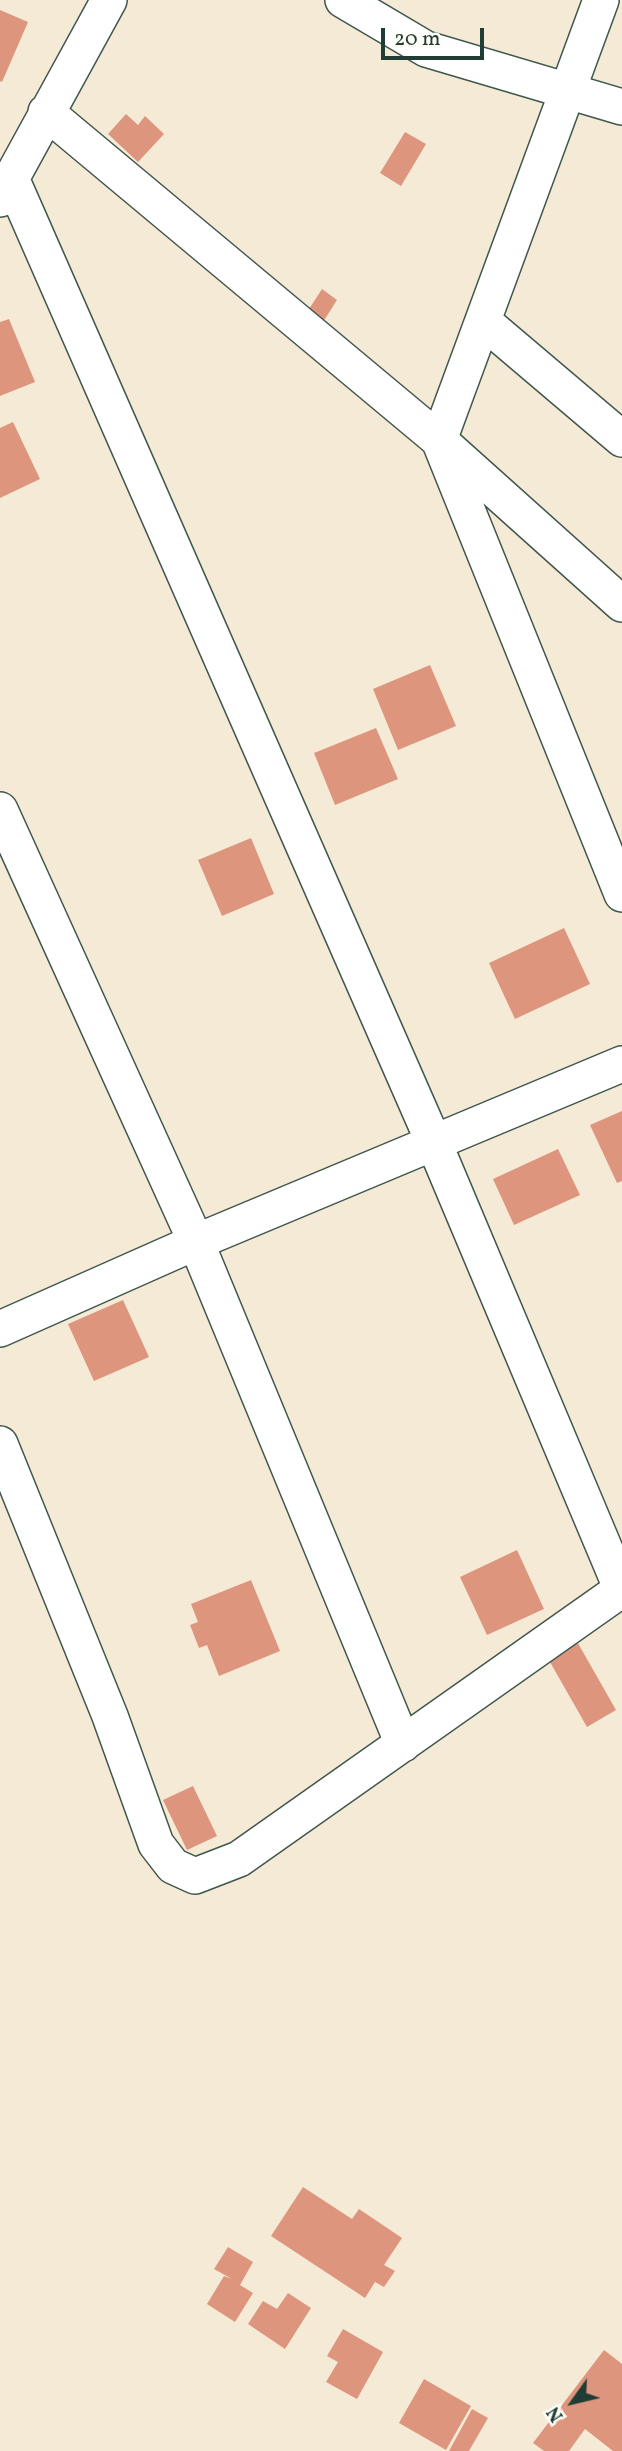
<!DOCTYPE html>
<style>
body{margin:0}
#map{position:relative;width:622px;height:2451px;overflow:hidden;background:#f5ead5;font-family:Vollkorn,serif}
canvas{display:block}
.north{position:absolute;left:538px;top:2367px;width:70px;height:70px;-webkit-text-stroke:5px #fdfcf7;paint-order:stroke;rotate:236deg;font-size:19px;font-weight:700;line-height:28px;text-align:center;color:#1f3d34}
.north::after{content:'';display:block;margin:auto;width:24px;height:32px;background:#1f3d34;clip-path:polygon(50% 0,100% 100%,50% 72%,0 100%)}
.scale{position:absolute;left:381px;top:28px;width:103px;height:32px;box-sizing:border-box;border:4px solid #1f3d34;border-top:0;padding-left:9px;font-size:21px;line-height:24px;white-space:nowrap;color:#1f3d34;-webkit-text-stroke:5px #fdfcf7;paint-order:stroke}
</style>
<div id="map">
<canvas width="622" height="2451"></canvas>
<div class="north">N</div>
<div class="scale">20 m</div>
</div>
<script>
const context = document.querySelector('canvas').getContext('2d');
context.lineJoin = 'round';
function fillPath(path, color) { context.fillStyle = color; context.fill(path, 'evenodd'); }
function stroke(path, color, width, dash) { context.strokeStyle = color; context.lineWidth = width; context.lineCap = dash ? 'butt' : 'round'; context.setLineDash(dash || []); context.stroke(path); }
const building = new Path2D(`
 M0,10l28,12 -26,60 -2,-1z
 M126,114l12,11 7,-9 19,18 -26,28 -30,-28z
 M405,132l21,12 -25,42 -21,-13z
 M322,289l15,11 -14,22 -16,-10z
 M9,319l26,63 -35,14v-74z
 M13,422l27,57 -40,19v-70z
 M430,665l26,61 -58,24 -25,-61z
 M376,728l22,51 -63,26 -21,-52z
 M251,838l23,56 -52,22 -24,-56z
 M564,928l26,56 -75,35 -26,-56z
 M622,1111v70l-5,2 -27,-58z
 M558,1149l22,46 -66,30 -21,-46z
 M123,1300l26,57 -55,24 -26,-57z
 M517,1550l27,59 -57,26 -27,-58z
 M251,1580l29,71 -61,25 -12,-31 -8,3 -9,-23 8,-3 -7,-18z
 M575,1638l41,72 -29,17 -41,-72z
 M193,1786l24,50 -30,14 -24,-50z
 M303,2187l49,32 7,-10 43,29 -18,27 11,6 -11,16 -9,-5 -10,16 -94,-62z
 M228,2247l25,15 -13,23 13,8 -18,29 -28,-18 17,-28 8,3 -18,-10z
 M288,2293l23,15 -26,41 -37,-25 15,-23 14,8z
 M343,2329l40,23 -26,47 -31,-17 12,-20 -11,-6z
 M604,2350l18,14v87h-9l-28,-22 -16,22h-25l-11,-8z
 M424,2379l47,27 -25,44 -47,-27z
 M472,2409l16,9 -19,33h-20z`);
const minor = new Path2D(`
 M343,0l83,49 196,58
 M601,0l-162,440 183,454
 M46,112l393,328 183,164
 M11,178l423,965 188,447
 M0,199l109,-199
 M483,321l139,118
 M0,810l196,432 207,502
 M0,1329l196,-87 426,-178
 M0,1444l110,272 46,128 17,22 22,10 44,-17 383,-270`);
fillPath(building, '#de957d');
stroke(minor, '#3f574c', 38);
stroke(minor, '#fff', 35);
</script>
